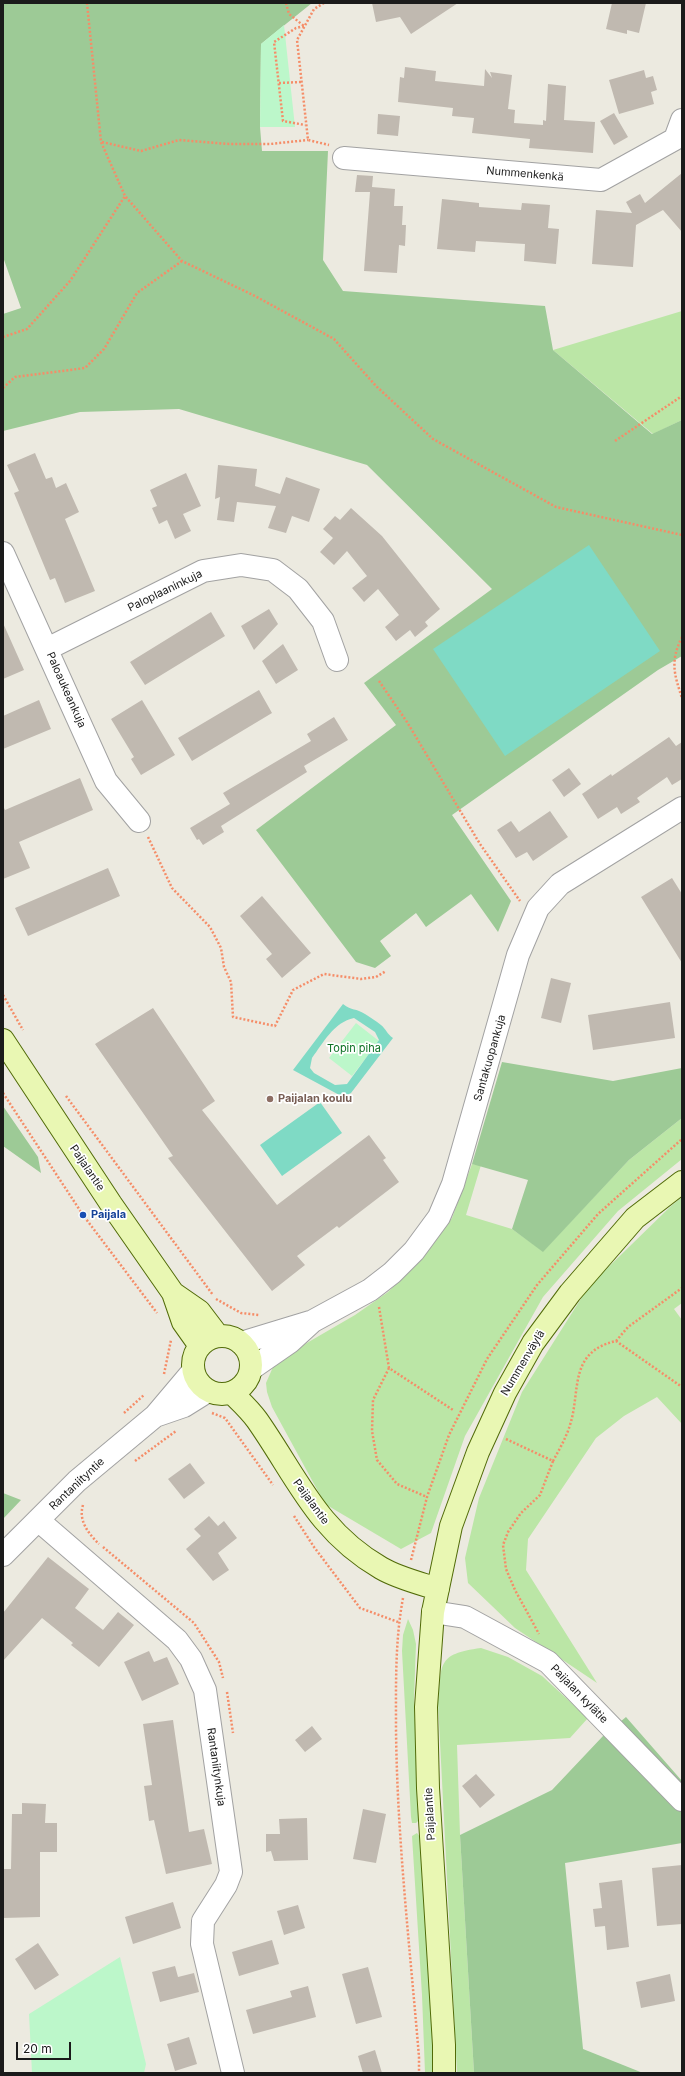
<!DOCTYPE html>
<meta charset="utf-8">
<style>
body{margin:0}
#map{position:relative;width:685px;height:2076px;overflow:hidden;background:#eceae0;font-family:Inter,sans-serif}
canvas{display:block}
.frame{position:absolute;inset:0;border:4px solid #1b1b1b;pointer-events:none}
.scale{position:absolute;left:16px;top:2042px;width:55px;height:18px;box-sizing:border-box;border:2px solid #1b1b1b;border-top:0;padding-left:5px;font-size:12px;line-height:14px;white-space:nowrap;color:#1b1b1b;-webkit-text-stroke:3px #fff;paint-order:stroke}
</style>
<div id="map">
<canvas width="685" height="2076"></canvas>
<div class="frame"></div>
<div class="scale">20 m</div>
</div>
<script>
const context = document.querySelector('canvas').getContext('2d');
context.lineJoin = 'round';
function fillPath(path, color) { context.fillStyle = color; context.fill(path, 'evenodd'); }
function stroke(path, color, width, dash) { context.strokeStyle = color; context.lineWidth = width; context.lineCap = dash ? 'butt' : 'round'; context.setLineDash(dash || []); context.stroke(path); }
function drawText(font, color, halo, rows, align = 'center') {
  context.font = font + ' Inter,sans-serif'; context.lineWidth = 3.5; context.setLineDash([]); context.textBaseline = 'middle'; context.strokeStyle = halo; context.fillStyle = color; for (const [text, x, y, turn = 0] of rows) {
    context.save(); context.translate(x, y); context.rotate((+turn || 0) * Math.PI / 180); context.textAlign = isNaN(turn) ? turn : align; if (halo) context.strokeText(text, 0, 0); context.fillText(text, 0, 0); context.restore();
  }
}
const grass = new Path2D(`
 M682,311v109l-29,14 -100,-84z
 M682,1118v41l-64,52 -75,86 -78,139 -34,97 -30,16 -76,-45 -53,-97 -5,-15 -1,-9 7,-16 8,-9 74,-43 33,-23 30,-30 34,-44 20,-54 9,1 -15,50 46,14 31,22 86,-91z
 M682,1197v106l-8,6 8,11v104l-25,-27 -33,19 -28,22 -68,101 -2,31 71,113 -82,-55 -47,-45 -3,-25 14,-60 43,-106 67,-106 82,-80z
 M408,1619l5,11 3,14 -2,55 5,121 -3,3h-4l-1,-6 -9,-166 1,-16z
 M481,1648l27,9 34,19 46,42 -18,20 -113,7 3,90 14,238h-17l-19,-370c4,-39 -2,-49 43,-55z
 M417,1833l3,4 10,108 4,128h-9l-3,-78 -10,-159z`);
const forest = new Path2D(`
 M3,3h309l-51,41 -1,83 2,24h66l-5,109 20,31 202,15 8,44 99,84 30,-14v236l-24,14 -206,145 59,86 -13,31 -27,-38 -45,33 -10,-14 -36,28 11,15 -16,12 -19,-6 -100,-132 140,-105 -32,-42 128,-94 -125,-124 -188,-56 -99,3 -77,19v-117l18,-6 -18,-51z
 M502,1062l111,19 69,-13v50l-53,42 -86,92 -31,-23 16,-49 -56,-16z
 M3,1106l35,51 3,16 -38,-27z
 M3,1493l18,7 -18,19z
 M626,1717l56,64v62l-117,20 18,186 60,24h-169l-14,-238 92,-45 51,-54z`);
const park = new Path2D(`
 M284,25l11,102h-35l1,-83z
 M356,1023l23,18 -27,35 -23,-18z
 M120,1957l26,107 -2,9h-112l-3,-59z`);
const pitch = new Path2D(`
 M589,545l71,106 -155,105 -72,-107z
 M343,1004c9,7 13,4 22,10 5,3 11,7 16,11 5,4 6,9 12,13l-42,55 -8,4 -50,-27zM354,1018l21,14 4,8 -32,44 -12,1 -21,-12 -4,-5 2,-10c11,-15 22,-36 42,-40z
 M320,1102l22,31 -60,43 -22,-31z`);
const building = new Path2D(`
 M372,3h86l-47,31 -11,-17 -24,5z
 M612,3h34l-7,30 -12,-3v4l-21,-5z
 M405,67l31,4 -1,10 49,5 1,-17 7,9 -2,-6 22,3 -4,34 7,1 -1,13 29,2v-5l3,1 2,-37 18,2 -2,34 31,2 -2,31 -64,-5 1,-9 -58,-6 2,-15 -22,-2 1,-8 -55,-6 2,-25 4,1z
 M644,70l2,8 7,-2 4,14 -6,2 3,12 -35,10 -10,-34z
 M614,113l14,24 -14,8 -14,-24z
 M378,114l22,2 -2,20 -21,-2z
 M682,173v59l-19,-22 -27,15 -3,42 -41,-3 4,-54 36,3 -6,-11 14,-8 5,9z
 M357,175l16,1 -1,11 23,2 -1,17h9l-1,19h4l-1,21 -6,-1 -2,28 -33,-2 6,-79h-15z
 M442,199l37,4v4l42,3 1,-7 28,2 -2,23 11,1 -3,35 -32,-3 1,-17 -49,-3 -1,11 -38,-3z
 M35,453l11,26 6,-2 4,11 10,-5 13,29 -14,7 30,72 -30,12 -10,-25 -5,2 -36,-87 5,-2 -12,-26z
 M218,465l39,4 -2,17 25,8 6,-17 34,12 -11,33 -17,-6 -6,17 -18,-5 8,-22 -39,-4 -3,20 -17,-2 3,-23 -5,2z
 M186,473l15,33 -18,8 8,17 -16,8 -8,-19 -8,4 -7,-16 5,-2 -7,-16z
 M351,508l31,28 58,73 -15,13 3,4 -13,11 -5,-7 -14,11 -11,-14 14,-12 -21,-26 -14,13 -12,-14 15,-12 -20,-25 -13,14 -14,-13 13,-14 -10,-9 12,-13 5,4z
 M269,609l9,15 -24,26 -13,-24z
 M211,612l14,24 -80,49 -15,-23z
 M3,623l21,47 -21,9z
 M283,644l15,26 -22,14 -14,-23z
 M259,690l13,23 -80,48 -14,-23z
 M39,700l12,29 -48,20v-33z
 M142,700l33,55 -34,20 -10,-16 3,-2 -23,-38z
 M334,717l14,23 -44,26 3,6 -86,54 3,6 -21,13 -4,-6 -2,1 -7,-12 40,-24 -7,-11 88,-52 -4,-7z
 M669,737l7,9 6,-4v37l-10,6 -5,-8 -30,21 3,4 -19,12 -4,-7 -19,12 -16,-25 29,-20 1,2z
 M569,768l12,16 -17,13 -12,-17z
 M80,778l13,32 -74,32 11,26 -27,11v-73l2,4z
 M550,811l18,26 -35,24 -6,-9 -11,6 -19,-28 14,-9 8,11z
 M108,868l12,28 -92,40 -13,-28z
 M672,878l10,16v69l-41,-66z
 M262,896l49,57 -29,25 -16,-19 6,-5 -32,-38z
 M551,978l20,5 -10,40 -20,-5z
 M670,1002l5,36 -82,12 -5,-35z
 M153,1008l62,93 -13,9 75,95 92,-70 17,23 -3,2 16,22 -60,46 -2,-2 -40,30 8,9 -33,26 -104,-133 5,-2 -78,-112z
 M190,1463l15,20 -21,16 -16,-20z
 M209,1516l9,10 6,-5 13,17 -19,15 11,17 -16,11 -27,-32 15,-13 -7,-7z
 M48,1557l41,32 -14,19 28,22 15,-18 16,13 -35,42 -28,-22 2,-2 -31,-25 -39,43v-48z
 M149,1651l5,11 13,-5 12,27 -37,17 -18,-39z
 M173,1720l16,112 15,-3 8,35 -46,10 -12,-54 -5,1 -5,-35 8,-1 -9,-61z
 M312,1726l10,13 -17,13 -10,-12z
 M476,1774l19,21 -15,13 -18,-22z
 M22,1803l24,1 -1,19h12v29h-17v65l-37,1v-49h8l1,-55h10z
 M363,1809l23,5 -10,49 -23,-4z
 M307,1818l1,42 -34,1 -3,-10 -5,1v-18h14l-1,-15z
 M682,1865v59l-25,2 -5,-58z
 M622,1880l7,67 -22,3 -2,-24 -10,1 -2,-18 9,-1 -3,-25z
 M173,1902l8,26 -48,16 -8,-27z
 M298,1905l7,23 -21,7 -7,-24z
 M272,1940l7,24 -40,12 -7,-24z
 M38,1943l21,32 -24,15 -20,-31z
 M175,1966l3,11 16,-4 5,19 -39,10 -8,-30z
 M368,1967l14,50 -26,7 -14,-50z
 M670,1974l5,27 -34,7 -5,-26z
 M308,1986l8,31 -63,17 -7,-24 46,-13 -2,-6z
 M189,2037l8,27 -22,7 -8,-27z
 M375,2050l7,23h-19l-5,-17z`);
const path = new Path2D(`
 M87,3l14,139 24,54 57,65 73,35 79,43 42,47 57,53 123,68 126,28
 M286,3l3,11 15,12
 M324,3l-10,6 -17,31 11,100 21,5
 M304,26l-8,2 -22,14 9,79 22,4
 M279,83l22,-1
 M102,142l39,9 38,-11 50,4h41l38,-4
 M3,337l24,-8 43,-48 55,-85
 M3,388l12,-11 70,-9 19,-19 33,-56 45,-32
 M615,441l67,-45
 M682,637c-12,24 -8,37 0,61
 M379,681l28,41 73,122 40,57
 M148,837l24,51 38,39 11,21 3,19 7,15 2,35 42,9 18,-36 31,-16 37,5 15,-2 10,-6
 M3,995l20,35
 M3,1093l80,122 74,98
 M66,1096l147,199
 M216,1299l25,14 18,2
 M379,1307l10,61 64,42
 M616,1341l12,-14 54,-39
 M389,1368l-16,32 -1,31 5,29 20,24 30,13
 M164,1374l7,-34
 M124,1413l20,-18
 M212,1413l13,5 48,67
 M506,1439l47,22 -13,34 -19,18 -13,19 -5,13 3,24 9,21 24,44
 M135,1461l41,-30
 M553,1461c6,-11 13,-23 17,-36 11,-34 -2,-73 46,-84l66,46
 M83,1505c-5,16 6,29 16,39
 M294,1516l20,31 46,61 38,14
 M103,1547l91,76 25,39 4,16
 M411,1560l16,-63 22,-62 38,-76 50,-74 61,-71 84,-75
 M403,1598c-8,43 -7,86 -7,130 1,110 14,220 23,329v16
 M227,1692l6,41`);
const street = new Path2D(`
 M344,158l257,22 74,-41 7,-19
 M3,553l103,228 33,40
 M47,649l156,-78 38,-6 32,5 25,19 25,32 14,39
 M241,1343l69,-21
 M251,1369l39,-27 23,-21 57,-31 22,-17 22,-22 25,-34 14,-33 65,-229 20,-47 22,-24 122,-76
 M155,1416l29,-10 24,-15
 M38,1520l139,120 14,19 14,31 26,182 -5,13 -23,36 -1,23 31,129
 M3,1555l74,-74 78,-65 38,-45
 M433,1612l32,5 83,45 134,138`);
const secondary = new Path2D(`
 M3,1040l108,164 62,89 10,29 17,24
 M173,1293l26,18 19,25
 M193 1365a29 29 0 1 1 58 0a29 29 0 1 1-58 0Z
 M232,1393c8,8 18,17 25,27 40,57 60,111 124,148 17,10 38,15 57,21
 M444,2073v-28l-16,-257 -2,-81 7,-95 18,-86 27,-74 27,-59 28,-50 37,-50 65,-75 47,-36`);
const markers = [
 [270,1099,4,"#8d6e63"],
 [83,1215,4,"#1a4fb4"]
];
const streetNames = [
 ["Nummenkenkä",525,174,5],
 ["Paloplaaninkuja",165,591,-26],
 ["Paloaukeankuja",66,690,66],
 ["Santakuopankuja",490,1058,-74],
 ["Paijalantie",87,1168,56],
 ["Nummenväylä",523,1363,-59],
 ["Rantaniityntie",77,1484,-43],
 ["Paijalantie",311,1502,54],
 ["Paijalan kylätie",579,1694,46],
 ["Rantaniitynkuja",216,1767,82],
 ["Paijalantie",430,1814,-93]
];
const parkNames = [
 ["Topin piha",354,1049]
];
const educationNames = [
 ["Paijalan koulu",278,1099]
];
const transitNames = [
 ["Paijala",91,1215]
];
fillPath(grass, '#bbe6a6');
fillPath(forest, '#9dca96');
fillPath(park, '#bcf7ca');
fillPath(pitch, '#7fdac5');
fillPath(building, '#c0b9b0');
stroke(street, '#a2a2a2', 24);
stroke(secondary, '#516b08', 24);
stroke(path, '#f58d68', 2.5, [2, 2]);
stroke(street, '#fff', 22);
stroke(secondary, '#e9f7b3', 22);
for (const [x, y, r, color] of markers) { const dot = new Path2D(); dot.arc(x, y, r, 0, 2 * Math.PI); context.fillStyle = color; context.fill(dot); stroke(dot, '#fff', 1.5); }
drawText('11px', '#1b1b1b', '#fff', streetNames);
drawText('11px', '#0e7326', '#fff', parkNames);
drawText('bold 11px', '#785e54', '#fff', educationNames, 'left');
drawText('bold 11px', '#164399', '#fff', transitNames, 'left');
</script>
